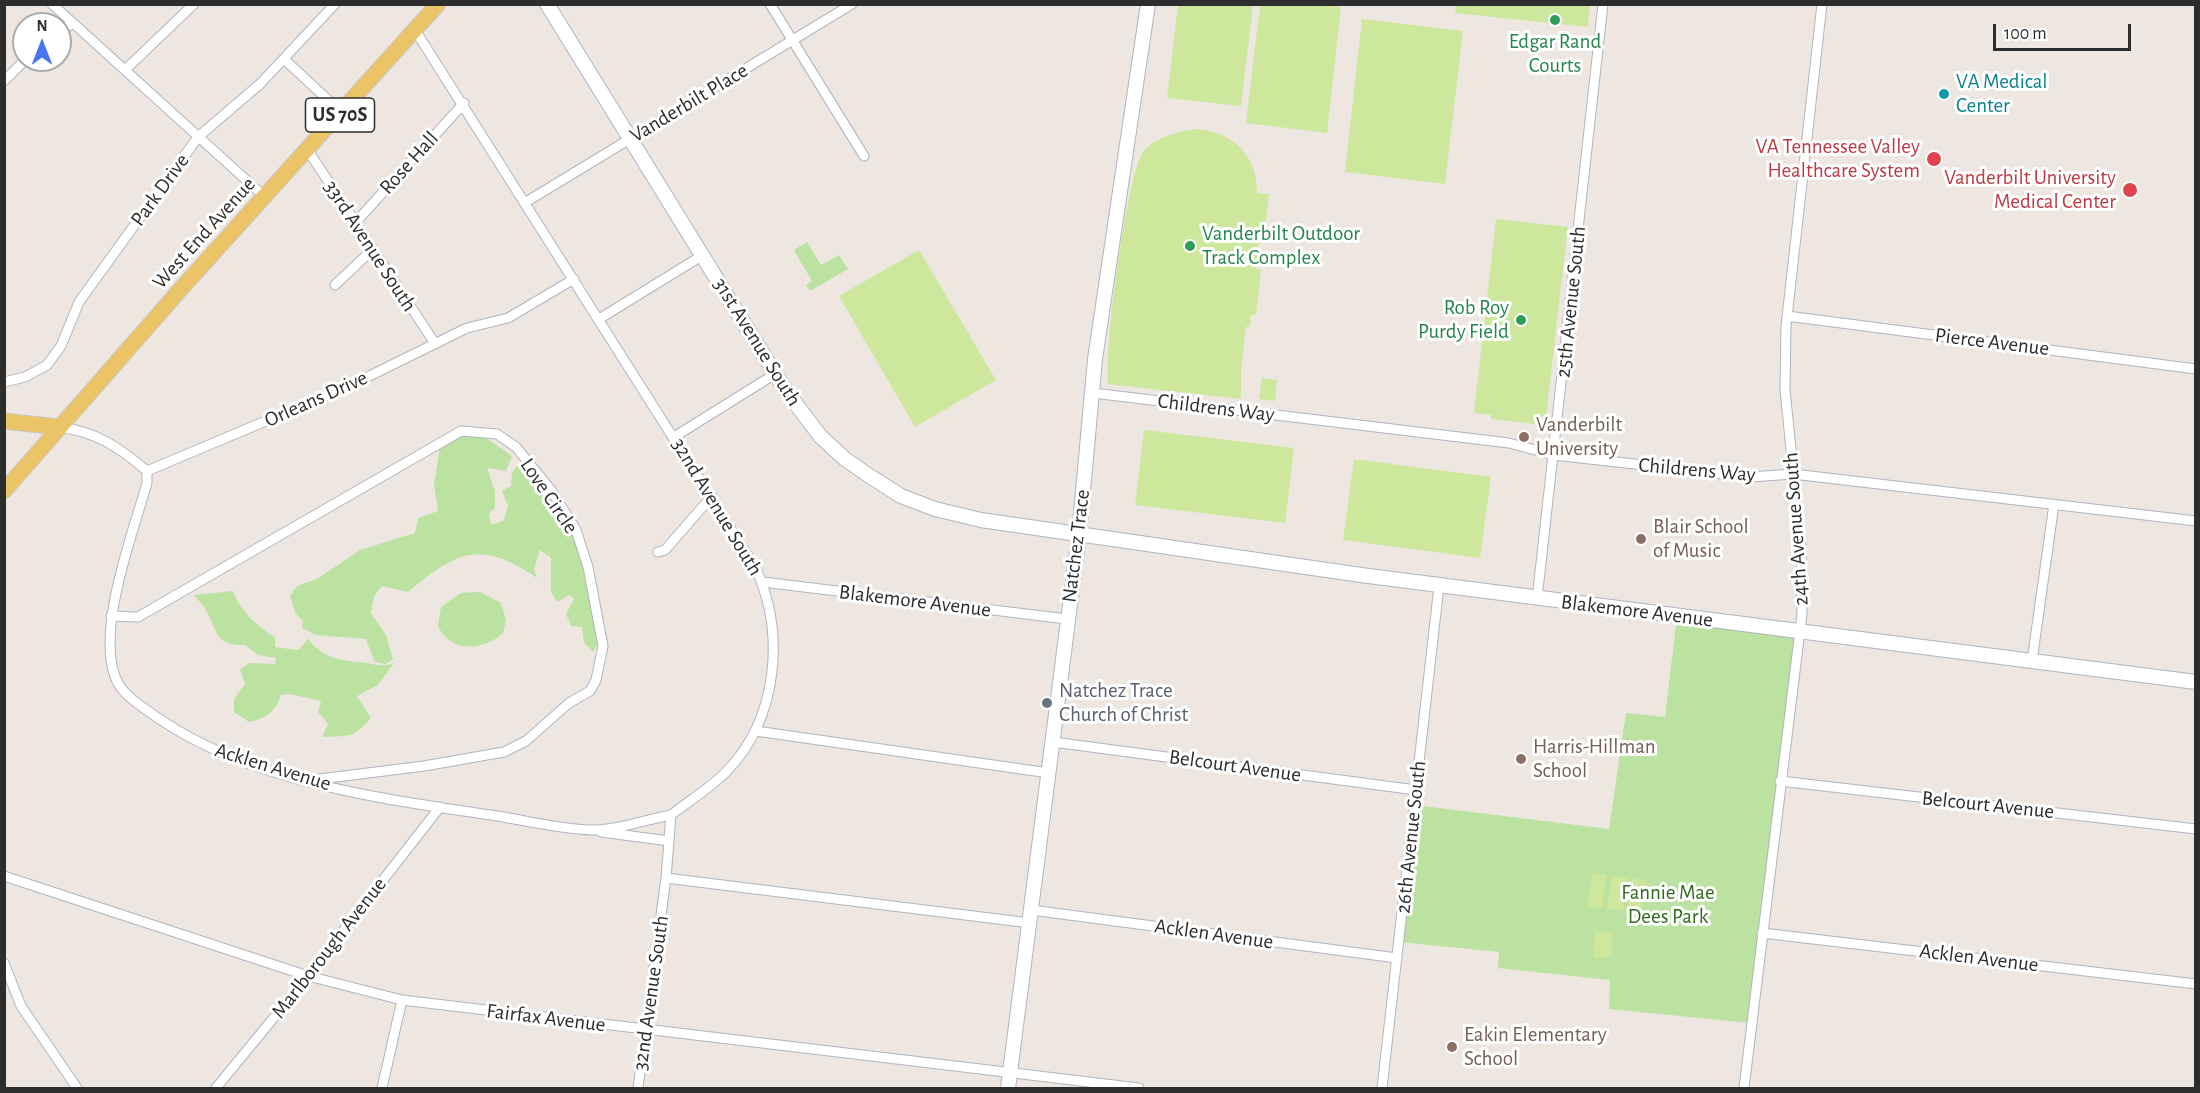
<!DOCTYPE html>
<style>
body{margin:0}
#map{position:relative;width:2200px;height:1093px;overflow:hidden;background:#eee7e1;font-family:"Alegreya Sans",sans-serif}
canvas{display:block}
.frame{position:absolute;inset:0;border:6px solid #2d2d2d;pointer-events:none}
.north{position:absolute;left:12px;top:12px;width:60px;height:60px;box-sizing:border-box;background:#fff;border:2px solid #ababab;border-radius:50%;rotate:0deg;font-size:16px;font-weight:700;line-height:24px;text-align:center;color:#2d2d2d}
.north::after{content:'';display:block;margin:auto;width:21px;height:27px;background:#4874f3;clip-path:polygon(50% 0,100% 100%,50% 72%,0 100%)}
.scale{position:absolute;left:1993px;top:24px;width:138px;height:27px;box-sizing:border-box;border:3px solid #2d2d2d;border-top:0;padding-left:8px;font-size:18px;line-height:21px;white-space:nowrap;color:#2d2d2d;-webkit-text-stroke:4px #fff;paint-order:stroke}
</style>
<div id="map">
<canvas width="2200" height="1093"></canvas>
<div class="frame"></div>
<div class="north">N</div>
<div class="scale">100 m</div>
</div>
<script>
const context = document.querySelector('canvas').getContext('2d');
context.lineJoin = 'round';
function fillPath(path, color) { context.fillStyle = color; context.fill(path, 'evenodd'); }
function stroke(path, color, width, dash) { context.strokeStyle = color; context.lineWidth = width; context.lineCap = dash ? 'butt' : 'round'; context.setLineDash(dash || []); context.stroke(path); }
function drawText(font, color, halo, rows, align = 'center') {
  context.font = font + ' "Alegreya Sans",sans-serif'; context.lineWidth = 6; context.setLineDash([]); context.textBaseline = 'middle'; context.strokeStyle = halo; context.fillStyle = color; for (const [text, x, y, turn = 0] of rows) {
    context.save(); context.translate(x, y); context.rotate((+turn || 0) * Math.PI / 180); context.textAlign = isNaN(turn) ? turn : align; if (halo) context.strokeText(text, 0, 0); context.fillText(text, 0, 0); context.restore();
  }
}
const green = new Path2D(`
 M807,242l14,23 18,-10 9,14 -38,22 -4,-6 6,-4 -18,-31z
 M461,434l25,4 26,18 -6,15 -19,-3 8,23v17l-6,6 2,11 12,-4 5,-15 -6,-15 9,-5 1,-13 7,-10 35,39 24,43 20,98 -5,9 -9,-9 -2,-16 -11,-1 -5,-12 8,-15 -4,-4 -13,7 -6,-10v-34l-11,-8 -6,19 3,9c-57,-39 -80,-27 -129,14l-26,-6 -8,10 -3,17 15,22 7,25 -8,4 -10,-2 -9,-23 -50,-4 -14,-7 1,-7 -7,-7 -6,-18 7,-10 20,-7 43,-29 55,-17 3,-15 20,-7 -4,-26 6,-38z
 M233,591c7,19 24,36 42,46v10l23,3 10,-11c17,21 33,21 58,24 11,2 17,4 28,0l-16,22 -21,11 14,22c-20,22 -22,17 -49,19l6,-13 -10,-12 3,-11 -31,-7 -9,1c-6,17 -14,23 -32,27l-15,-10v-13l11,-15 -5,-14 9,-7 26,1 1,-6 -18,-3 -13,-10c-27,1 -27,-10 -37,-31 -3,-7 -9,-13 -14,-19z
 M480,592l21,11 5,17 -3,13c-20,18 -53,20 -65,-7l3,-19 20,-14z
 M1677,616l122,15 -48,392 -142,-14 1,-29 -112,-12 1,-16 -100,-10 16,-137 194,24 17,-116 39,4z`);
const pitch = new Path2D(`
 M1319,4l22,3 -14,126 -81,-10 14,-118z
 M1178,5h75l-12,101 -74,-8z
 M1456,5v-1l134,1 -2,22 -133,-14z
 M1362,19l101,12 -18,153 -100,-12z
 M1197,129c36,3 61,27 60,64l12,1 -3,28h-5l-5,47 5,1 -5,45h-5l-1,12h-4l-5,42v30l-133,-15c-4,-32 18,-207 35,-232 11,-15 37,-21 54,-23z
 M1496,219l72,8 -23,198 -54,-6v-4l-17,-2z
 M919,250l77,130 -81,47 -76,-131z
 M1262,378l15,2 -2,21 -16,-2z
 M1144,430l150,18 -9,75 -150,-18z
 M1354,459l137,18 -11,81 -137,-18z
 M1592,873l15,2 -5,33 -15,-2z
 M1612,876l15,2 -4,32 -16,-1z
 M1632,878l15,2 -5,33 -15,-2z
 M1595,931l18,2 -2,25 -18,-1z`);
const street = new Path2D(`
 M52,4l213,193
 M770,4l94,152
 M415,30l340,537c31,66 23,152 -29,205 -16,16 -37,29 -55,43l-5,63 -28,210
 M60,33l12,-10
 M284,59l58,54
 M126,69l68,-65
 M4,81l21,-21
 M307,149l127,193
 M526,202l326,-198
 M355,223l109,-120
 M335,285l37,-35
 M1787,316l409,53
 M599,319l104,-64
 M4,382l21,-5 22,-12 14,-19 18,-44 119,-165 62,-53 75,-80
 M1093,393l416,50 45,12 196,22 43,-3 403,47
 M58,427c37,4 61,20 89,44
 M674,437l101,-63
 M147,471v12c-14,50 -55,156 -28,202 9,14 28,25 42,35 96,64 224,79 336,96 31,5 63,13 94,14 23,1 57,-11 80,-15
 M147,471l202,-85 118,-58 41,-10 66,-39
 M658,552l7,-2 47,-54
 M763,582l304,37
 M1537,599l66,-595
 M111,616l27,1 323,-186 36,3 19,13 35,43 25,40 12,37 15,79 -7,34 -6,11 -21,12 -43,38 -22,11 -80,14 -120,15
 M2032,661l22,-157
 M756,731l293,42
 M1053,742l363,48
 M1780,781l416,48
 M601,832l68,9
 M4,876l304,100 94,24 737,88
 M666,878l364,45
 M1031,910l366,48
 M1762,933l434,51
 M4,963l17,43 56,82
 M216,1088l92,-112 132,-169
 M382,1088l20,-88
 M1382,1088l57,-502
 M1744,1088l58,-474 -1,-66 -16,-158 1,-64 36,-322`);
const secondary = new Path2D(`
 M547,4l237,384 36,48 25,23 23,16 33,21 34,13 46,11 380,55 835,107
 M1008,1088l71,-553 16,-176 53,-355`);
const primary = new Path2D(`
 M4,421l54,6
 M4,491l175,-200 259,-287`);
const markers = [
 [1555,20,6,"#2e9e5b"],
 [1944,94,6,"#0f9aa8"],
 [1934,159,8,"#e0444e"],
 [2130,190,8,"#e0444e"],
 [1190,246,6,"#2e9e5b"],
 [1521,320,6,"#2e9e5b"],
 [1524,437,6,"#8d6e63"],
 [1641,539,6,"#8d6e63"],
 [1047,703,6,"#6b7280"],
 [1521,759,6,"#8d6e63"],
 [1452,1047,6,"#8d6e63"]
];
const shields = [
 [340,115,69]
];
const shieldNames = [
 ["US 70S",340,115]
];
const leisureNames = [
 ["Edgar Rand",1555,42],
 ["Courts",1555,66],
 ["Vanderbilt Outdoor",1202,234,"left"],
 ["Track Complex",1202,258,"left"],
 ["Rob Roy",1509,308,"right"],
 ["Purdy Field",1509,332,"right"]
];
const cultureNames = [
 ["VA Medical",1956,82],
 ["Center",1956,106]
];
const streetNames = [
 ["Vanderbilt Place",689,103,-31],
 ["Rose Hall",409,163,-48],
 ["Park Drive",160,190,-54],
 ["West End Avenue",204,233,-48],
 ["33rd Avenue South",370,246,57],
 ["25th Avenue South",1571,302,-84],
 ["31st Avenue South",757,342,58],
 ["Pierce Avenue",1992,342,7],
 ["Orleans Drive",316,399,-24],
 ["Childrens Way",1216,408,7],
 ["Childrens Way",1697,470,5],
 ["Love Circle",549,496,56],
 ["32nd Avenue South",717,507,59],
 ["24th Avenue South",1796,529,-94],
 ["Natchez Trace",1076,546,-83],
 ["Blakemore Avenue",915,601,7],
 ["Blakemore Avenue",1637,611,7],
 ["Belcourt Avenue",1235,766,8],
 ["Acklen Avenue",273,767,17],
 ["Belcourt Avenue",1988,805,6],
 ["26th Avenue South",1411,837,-84],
 ["Acklen Avenue",1214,934,8],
 ["Marlborough Avenue",329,948,-52],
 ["Acklen Avenue",1979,958,7],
 ["32nd Avenue South",651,993,-82],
 ["Fairfax Avenue",546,1018,7]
];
const healthNames = [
 ["VA Tennessee Valley",1920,147],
 ["Healthcare System",1920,171],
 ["Vanderbilt University",2116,178],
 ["Medical Center",2116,202]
];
const educationNames = [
 ["Vanderbilt",1536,425],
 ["University",1536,449],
 ["Blair School",1653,527],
 ["of Music",1653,551],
 ["Harris-Hillman",1533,747],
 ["School",1533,771],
 ["Eakin Elementary",1464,1035],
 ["School",1464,1059]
];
const worshipNames = [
 ["Natchez Trace",1059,691],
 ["Church of Christ",1059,715]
];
const parkNames = [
 ["Fannie Mae",1668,893],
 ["Dees Park",1668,917]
];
fillPath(green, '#bbe2a0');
fillPath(pitch, '#cde89c');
stroke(street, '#b1b4bd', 11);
stroke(secondary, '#b1b4bd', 16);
stroke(primary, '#c8c8c8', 17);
stroke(street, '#fff', 9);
stroke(secondary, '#fff', 14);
stroke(primary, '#ecc468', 15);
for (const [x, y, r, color] of markers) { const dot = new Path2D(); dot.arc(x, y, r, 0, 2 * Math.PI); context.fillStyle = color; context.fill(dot); stroke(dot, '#fff', 2); }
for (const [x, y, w] of shields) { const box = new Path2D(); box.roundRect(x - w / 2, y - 17, w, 34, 4.5); context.fillStyle = '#fff'; context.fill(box); stroke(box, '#2d2d2d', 1.5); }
drawText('bold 20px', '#2d2d2d', null, shieldNames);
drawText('21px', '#27864d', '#fff', leisureNames);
drawText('21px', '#0d838f', '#fff', cultureNames, 'left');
drawText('21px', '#2d2d2d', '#fff', streetNames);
drawText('21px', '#be3a42', '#fff', healthNames, 'right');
drawText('21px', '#785e54', '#fff', educationNames, 'left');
drawText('21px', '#5b616d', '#fff', worshipNames, 'left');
drawText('21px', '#33691e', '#fff', parkNames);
</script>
